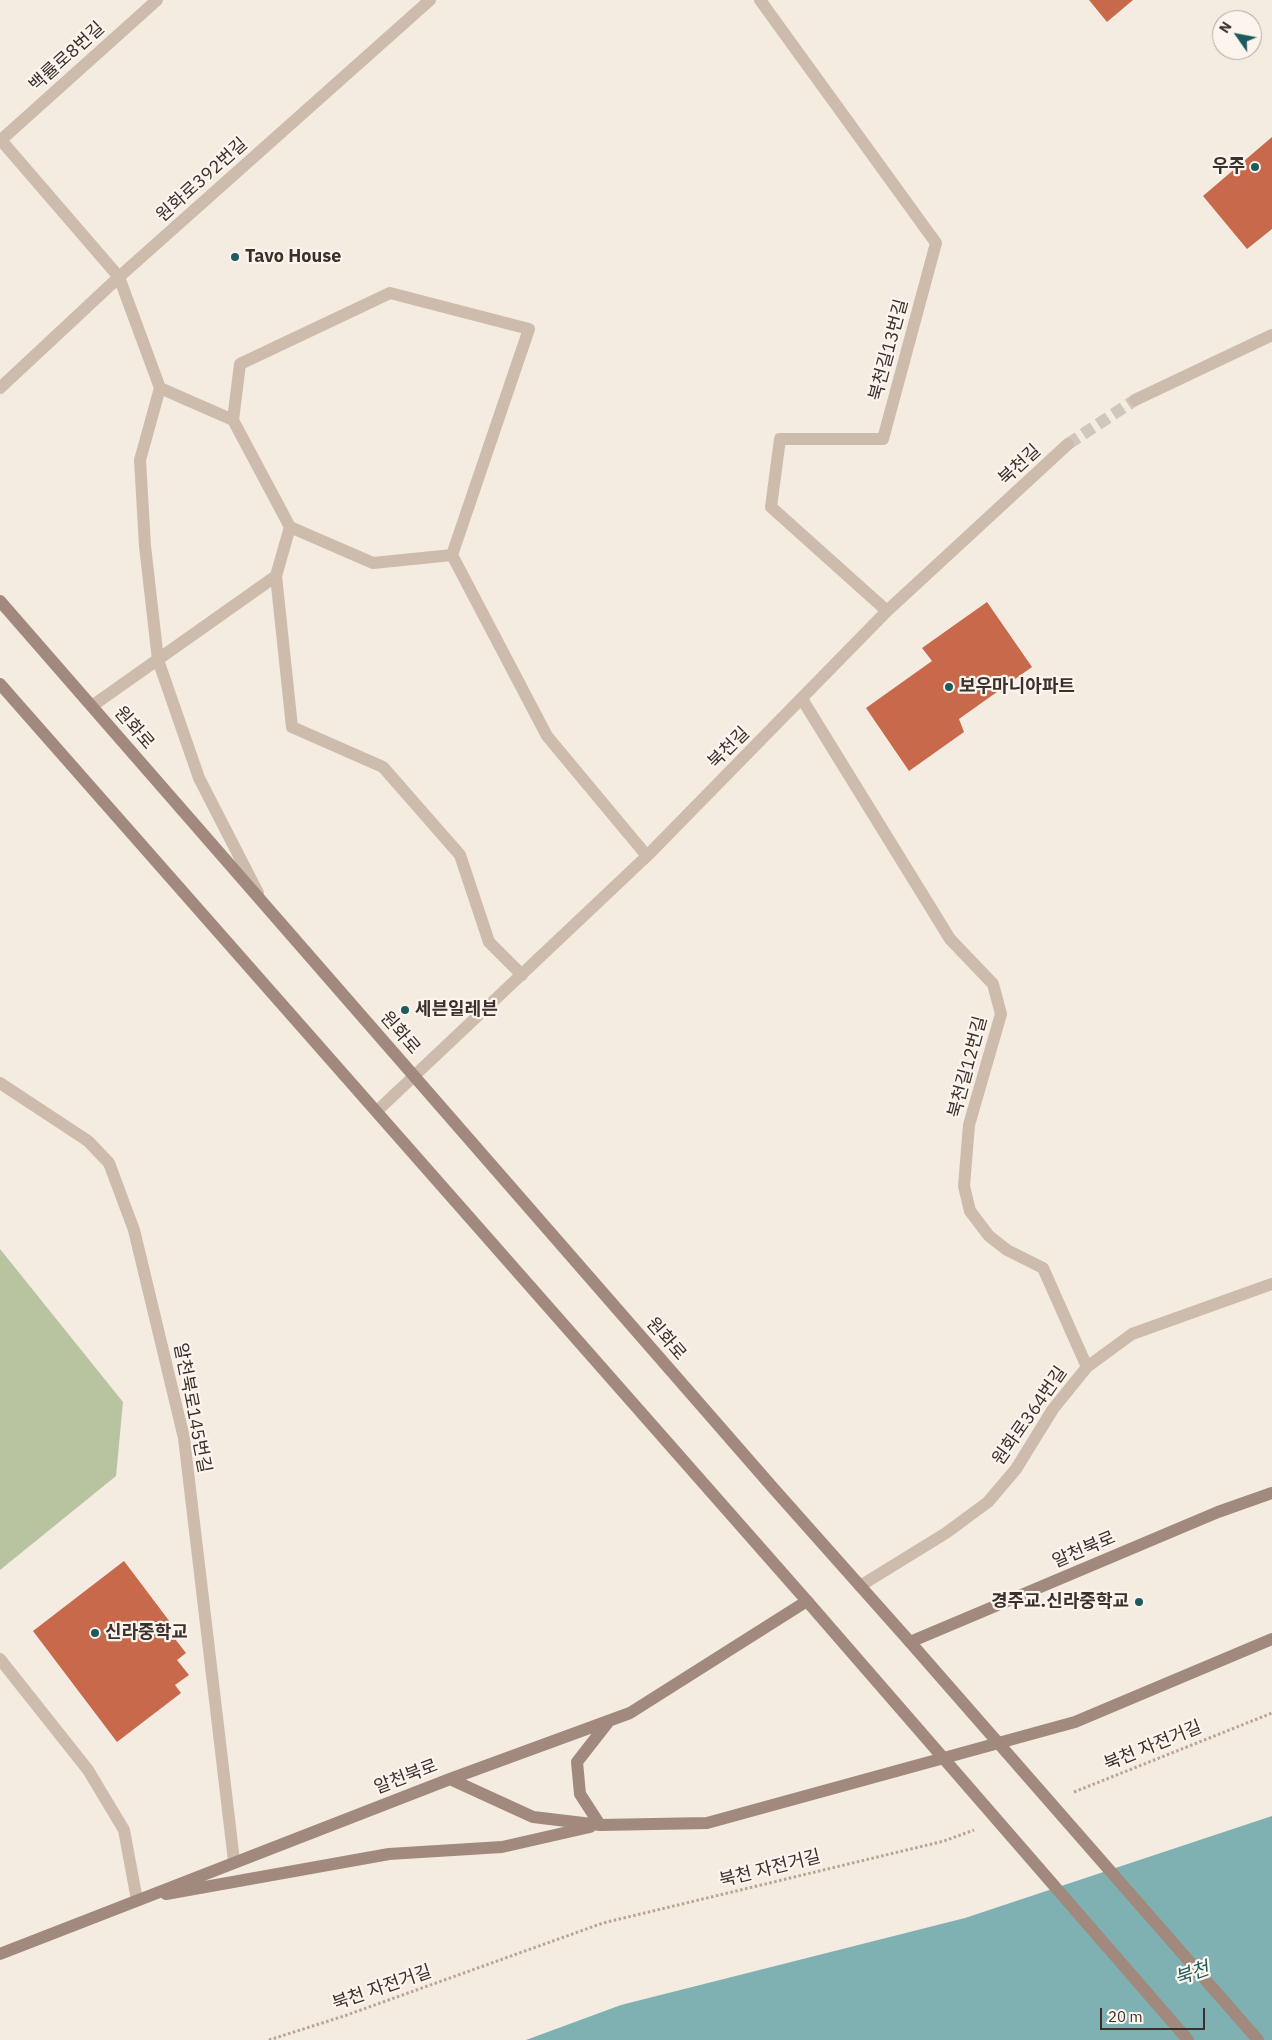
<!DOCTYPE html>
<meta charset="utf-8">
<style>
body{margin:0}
#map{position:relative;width:1272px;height:2040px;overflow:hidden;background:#f4ebe1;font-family:"IBM Plex Sans",sans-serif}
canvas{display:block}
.north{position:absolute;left:1212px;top:10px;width:50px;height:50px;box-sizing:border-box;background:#fbf5ee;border:1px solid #aea6a0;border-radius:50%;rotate:303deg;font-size:14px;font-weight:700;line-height:20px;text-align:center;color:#3b302b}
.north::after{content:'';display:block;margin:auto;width:18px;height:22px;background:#1f5a5e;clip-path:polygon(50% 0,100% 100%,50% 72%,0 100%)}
.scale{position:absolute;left:1100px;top:2008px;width:105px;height:22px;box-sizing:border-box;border:2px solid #3b302b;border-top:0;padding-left:6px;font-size:15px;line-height:18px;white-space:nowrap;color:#3b302b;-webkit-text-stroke:4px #fbf5ee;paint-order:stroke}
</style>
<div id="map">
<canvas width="1272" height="2040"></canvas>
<div class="north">N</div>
<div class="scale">20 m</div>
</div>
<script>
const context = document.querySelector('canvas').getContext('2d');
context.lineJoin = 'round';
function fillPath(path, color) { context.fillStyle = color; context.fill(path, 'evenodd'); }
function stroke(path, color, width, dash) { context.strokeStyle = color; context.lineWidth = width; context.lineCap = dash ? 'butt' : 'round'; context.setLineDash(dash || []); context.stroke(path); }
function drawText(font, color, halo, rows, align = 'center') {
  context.font = font + ' "IBM Plex Sans","Noto Sans KR",sans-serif'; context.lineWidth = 4.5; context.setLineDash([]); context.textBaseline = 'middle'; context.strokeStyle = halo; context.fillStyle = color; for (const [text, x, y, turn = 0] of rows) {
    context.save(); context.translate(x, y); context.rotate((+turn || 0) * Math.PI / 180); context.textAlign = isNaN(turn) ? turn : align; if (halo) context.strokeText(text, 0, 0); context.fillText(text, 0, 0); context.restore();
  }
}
const green = new Path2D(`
 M0,1249l123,153 -7,74 -116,94z`);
const water = new Path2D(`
 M1272,1816v224h-746l95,-35 344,-87z`);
const building = new Path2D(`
 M1089,0h44l-26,22z
 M1272,137v92l-25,20 -44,-53z
 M987,602l45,65 -73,52 5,13 -55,39 -43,-63 66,-47 -10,-13z
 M124,1561l46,61 -5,4 21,27 -9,7 12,15 -14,10 6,8 -64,49 -84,-111z`);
const streetTunnel = new Path2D(`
 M1068,444l67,-44`);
const path = new Path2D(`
 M1074,1792l198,-79
 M269,2040l75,-24 259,-93 341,-82 30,-11`);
const lane = new Path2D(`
 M0,1659l88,111 36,60 13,70`);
const street = new Path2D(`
 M760,0l176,243 -53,196h-103l-9,68 116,104
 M0,139l119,138 41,111
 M1,140l156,-140
 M0,388l119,-111 311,-277
 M160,388l-20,72 5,86 13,114 41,118 59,115
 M1135,400l137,-65
 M233,420l7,-56 150,-71 139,36 -77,226
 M290,527l83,36 79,-8 95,181 100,120
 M276,576l16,151 91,40 77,88 29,87 33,33
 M802,699l148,240 43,45 8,30 -32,111 -5,61 6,25 19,25 18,14 36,18 44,99
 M92,706l184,-130 14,-49 -57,-107 -73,-32
 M0,1083l88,58 21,22 25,67 50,208 50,423
 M377,1111l270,-255 240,-245 181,-167
 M860,1586l86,-53 42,-31 28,-33 37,-60 34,-42 45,-33 140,-50`);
const secondary = new Path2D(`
 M0,601l774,888 136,153 308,-130 54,-19
 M0,684l807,917 -177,112 -180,66 -450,175
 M450,1779l83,38 67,8 107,-2 368,-101 197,-83
 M600,1825l-20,-31 -3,-32 32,-41
 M166,1894l223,-40 113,-7 88,-20`);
const secondaryBridge = new Path2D(`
 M807,1601l381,439
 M910,1642l348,398`);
const markers = [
 [1255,167,5,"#1f5a5e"],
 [235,257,5,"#1f5a5e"],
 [949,687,5,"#1f5a5e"],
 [405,1010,5,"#1f5a5e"],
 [1139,1602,5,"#1f5a5e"],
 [95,1633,5,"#1f5a5e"]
];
const streetNames = [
 ["백률로8번길",67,57,-42],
 ["원화로392번길",202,180,-42],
 ["북천길13번길",889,350,-75],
 ["북천길",1020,465,-43],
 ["원화로",134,728,49],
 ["북천길",729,748,-45],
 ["원화로",400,1033,49],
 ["북천길12번길",968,1067,-75],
 ["원화로",666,1339,49],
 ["알천북로145번길",192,1408,79],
 ["원화로364번길",1030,1416,-55],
 ["알천북로",1084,1550,-23],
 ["북천 자전거길",1153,1746,-22],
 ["알천북로",406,1777,-21],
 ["북천 자전거길",770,1869,-14],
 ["북천 자전거길",382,1988,-19]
];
const poiNames = [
 ["우주",1245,167,"right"],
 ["Tavo House",245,257],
 ["보우마니아파트",959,687],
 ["세븐일레븐",415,1010],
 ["경주교.신라중학교",1129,1602,"right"],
 ["신라중학교",105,1633]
];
const waterNames = [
 ["북천",1192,1974,-19]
];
fillPath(green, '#b8c4a0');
fillPath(water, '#7fb0b2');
fillPath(building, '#c8694b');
stroke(streetTunnel, '#cfc6bd', 12, [12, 6]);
stroke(path, '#b9a596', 3, [2.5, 2.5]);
stroke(lane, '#cdbbac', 12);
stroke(street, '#cdbbac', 12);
stroke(secondary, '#a18a7d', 12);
stroke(secondaryBridge, '#a18a7d', 12);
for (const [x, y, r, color] of markers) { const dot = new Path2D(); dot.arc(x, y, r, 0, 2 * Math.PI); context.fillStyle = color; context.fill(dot); stroke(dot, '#fbf5ee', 2); }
drawText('18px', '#3b302b', '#fbf5ee', streetNames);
drawText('bold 18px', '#3b302b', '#fbf5ee', poiNames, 'left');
drawText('italic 19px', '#1f5a5e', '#fbf5ee', waterNames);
</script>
